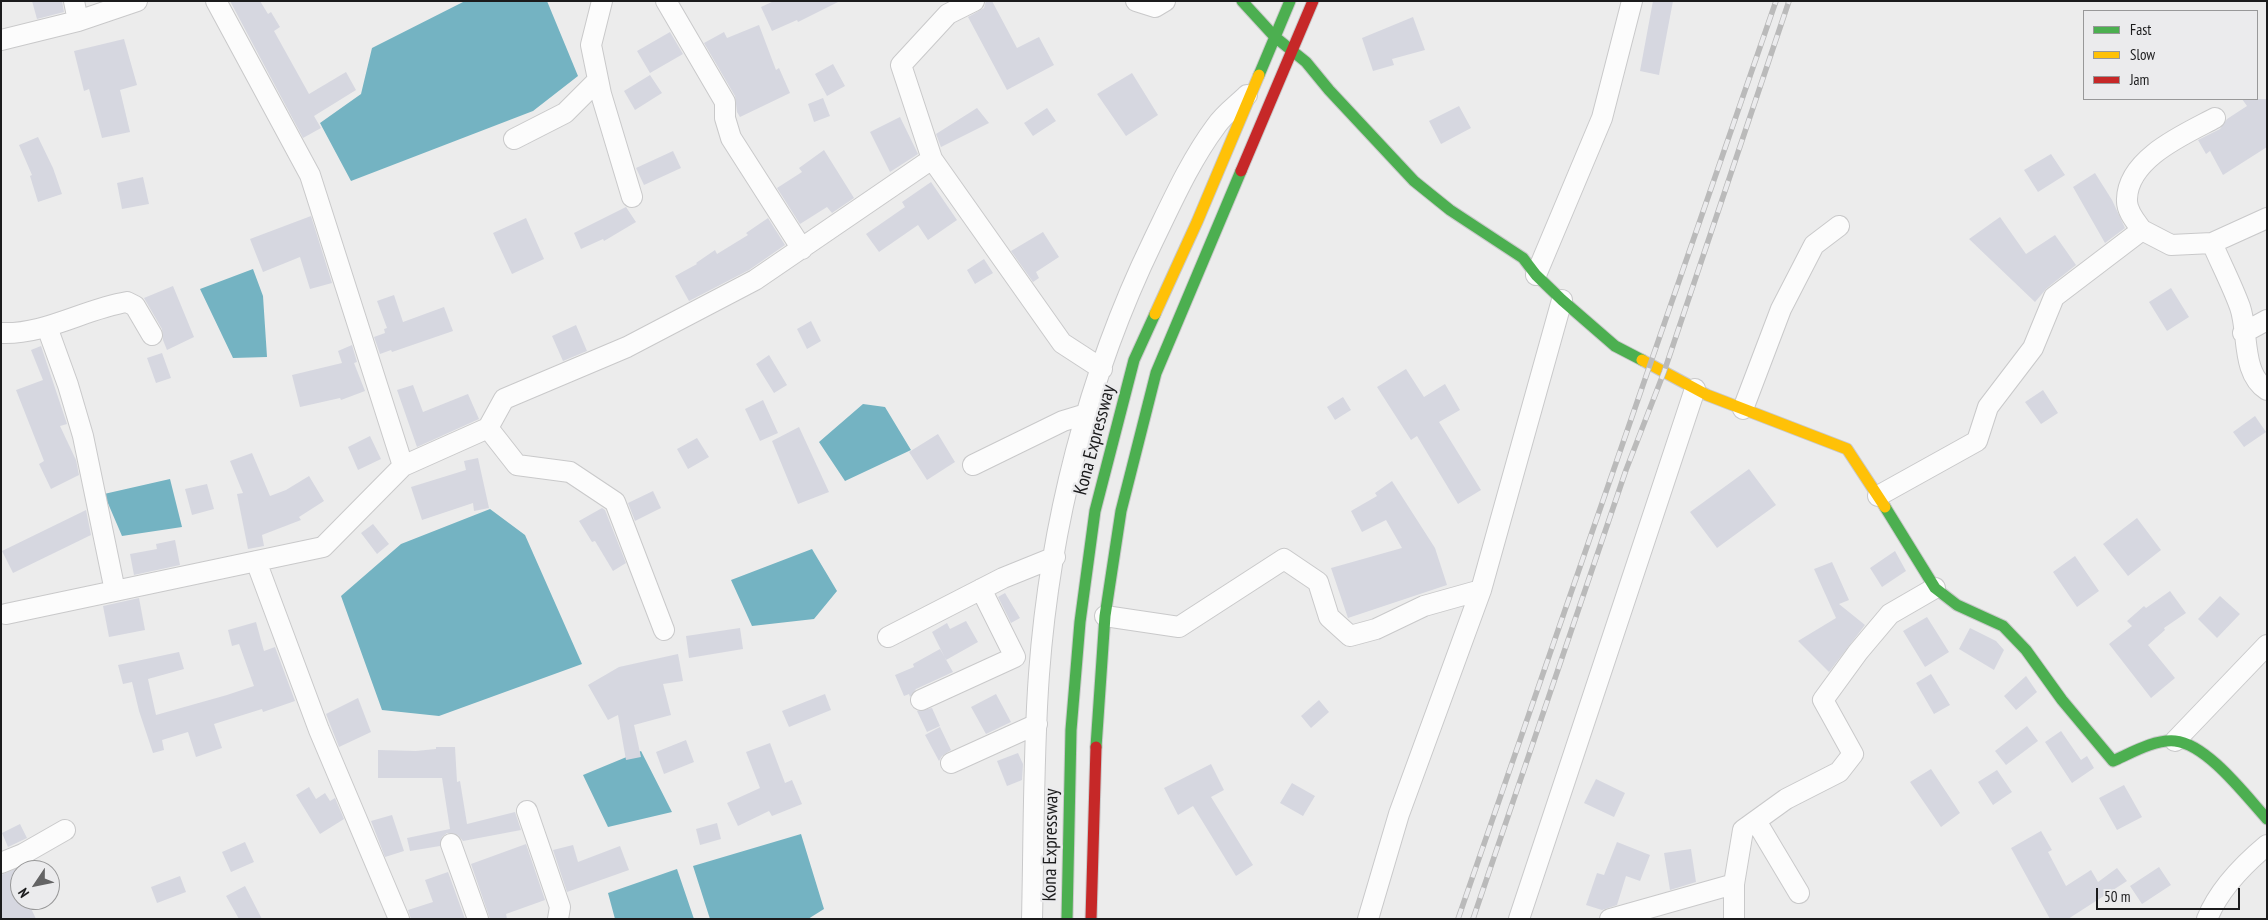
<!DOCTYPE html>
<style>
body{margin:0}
#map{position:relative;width:2268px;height:920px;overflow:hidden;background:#ececec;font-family:"PT Sans Narrow",sans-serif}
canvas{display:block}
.frame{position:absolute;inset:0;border:2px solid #1b1b1c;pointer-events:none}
.legend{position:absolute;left:2083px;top:10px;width:175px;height:90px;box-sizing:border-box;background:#ebebed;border:1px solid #989899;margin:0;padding:6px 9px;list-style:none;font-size:15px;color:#1b1b1c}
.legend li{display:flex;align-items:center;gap:10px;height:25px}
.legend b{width:25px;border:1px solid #989899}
.north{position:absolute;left:10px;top:860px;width:50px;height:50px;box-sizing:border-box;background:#ebebed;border:1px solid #989899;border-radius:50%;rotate:236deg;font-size:14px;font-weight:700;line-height:20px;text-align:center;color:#1b1b1c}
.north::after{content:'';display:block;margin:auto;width:18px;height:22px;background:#646465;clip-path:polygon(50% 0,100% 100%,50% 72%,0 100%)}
.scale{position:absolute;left:2096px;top:888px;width:144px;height:22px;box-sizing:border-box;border:2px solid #1b1b1c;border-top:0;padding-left:6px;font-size:15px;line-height:18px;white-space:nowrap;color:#1b1b1c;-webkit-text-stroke:4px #ebebed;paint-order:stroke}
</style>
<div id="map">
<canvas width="2268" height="920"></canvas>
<div class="frame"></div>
<ul class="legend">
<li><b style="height:6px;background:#4caf50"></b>Fast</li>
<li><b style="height:6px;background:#ffc107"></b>Slow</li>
<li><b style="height:6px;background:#c62828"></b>Jam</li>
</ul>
<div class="north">N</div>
<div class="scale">50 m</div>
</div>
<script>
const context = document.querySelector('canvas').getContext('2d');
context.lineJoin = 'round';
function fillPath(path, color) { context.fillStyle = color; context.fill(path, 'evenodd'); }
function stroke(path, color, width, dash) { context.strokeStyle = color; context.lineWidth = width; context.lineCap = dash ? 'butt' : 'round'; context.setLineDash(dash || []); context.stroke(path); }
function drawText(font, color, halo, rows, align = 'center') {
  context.font = font + ' "PT Sans Narrow",sans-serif'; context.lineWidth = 4.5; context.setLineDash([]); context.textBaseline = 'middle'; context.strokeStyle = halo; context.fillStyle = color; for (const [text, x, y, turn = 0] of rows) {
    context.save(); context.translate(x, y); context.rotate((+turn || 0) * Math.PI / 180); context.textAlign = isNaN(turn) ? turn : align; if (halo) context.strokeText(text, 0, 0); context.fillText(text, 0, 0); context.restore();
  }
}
const water = new Path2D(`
 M465,1h82l31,75 -45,35 -182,70 -31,-58 41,-29 11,-46z
 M253,269l10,27 4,61 -34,1 -33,-69z
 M863,404l22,3 26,43 -66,31 -26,-39z
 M170,479l12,48 -60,9 -18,-42z
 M490,509l35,26 57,129 -143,52 -57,-6 -41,-114 60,-52z
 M812,549l25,42 -23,28 -62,7 -21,-46z
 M641,751l31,61 -64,15 -25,-52z
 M801,834l23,75 -16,10h-98l-17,-53z
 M677,869l17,50h-79l-7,-26z`);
const building = new Path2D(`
 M32,1h30l2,11 -27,7z
 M230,1h30l8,13 3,-2 9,15 -6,4 35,63 37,-22 10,18 -42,26 7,12 -18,10z
 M774,1h66l-42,21 -1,-2 -25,11 -11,-24z
 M986,1h6l25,47 22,-11 15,28 -47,25 -39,-73 16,-9z
 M1653,1h20l-14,74 -19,-4z
 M1413,17l12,33 -33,9 2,6 -21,6 -11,-33z
 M759,25l17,45 3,-2 11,25 -50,24 -3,-5 -2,-16 -31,-53 20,-11 3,6z
 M670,32l13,22 -33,19 -13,-22z
 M124,39l13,46 -17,5 10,42 -28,6 -13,-49 -5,2 -10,-40z
 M833,64l12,22 -18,10 -12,-22z
 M1132,73l26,42 -32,21 -29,-42z
 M650,75l12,18 -27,17 -11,-19z
 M823,98l7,18 -16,6 -6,-18z
 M2242,99h25v48l-44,28 -13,-24 -4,3 -8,-14 22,-11 7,-10 20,-13z
 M1459,106l12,22 -30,16 -12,-23z
 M977,108l12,15 -48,24 -5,-13z
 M1047,108l9,13 -23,15 -9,-13z
 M900,117l18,37 -28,18 -20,-40z
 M38,137l15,31 9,26 -24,8 -8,-26 2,-1 -13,-30z
 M824,150l30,48 -22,15 -5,-6 -27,17 -23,-36 25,-16 -3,-4z
 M673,151l8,17 -37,17 -8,-17z
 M2051,154l14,21 -27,17 -14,-22z
 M2095,173l17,27 13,28 -20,15 -32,-56z
 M143,177l6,27 -27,5 -5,-26z
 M931,182l26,38 -29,20 -10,-15 -39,27 -13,-18 39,-27 -3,-5z
 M626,207l10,15 -32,19 -1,-2 -22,10 -7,-16z
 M311,216l21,67 -22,6 -10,-32 -37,15 -13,-33z
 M2000,217l26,37 29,-19 21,30 -29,23 -12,14 -66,-63z
 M526,218l18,41 -32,15 -19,-41z
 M768,218l17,27 -36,25 -60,31 -14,-25 22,-12 -1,-1 19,-13 2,4 31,-19 -2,-2z
 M1043,232l16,25 -23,15 3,6 -6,4 -22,-31z
 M984,259l9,14 -18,11 -8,-14z
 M173,286l21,51 -27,13 -4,-10 -1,-11 -18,-31z
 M2171,288l18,29 -22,14 -18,-29z
 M394,295l9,27 41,-15 9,24 -61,21 -1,-2 -11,4 -6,-17 11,-4 -1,-4 3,-1 -10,-27z
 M811,321l10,20 -14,8 -10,-20z
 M576,325l11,26 -24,10 -11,-25z
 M352,345l5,17 -3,1 11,28 -24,9 -1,-2 -40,9 -8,-32 50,-12 -4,-12z
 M41,346l26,78 -7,2 16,34 3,15 -28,14 -12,-25 5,-3 -28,-71 27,-10 -12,-30z
 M162,353l9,25 -15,5 -9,-25z
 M769,355l18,30 -13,8 -18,-29z
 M1406,369l18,28 21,-13 15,26 -21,12 42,68 -23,14 -41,-68 -6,4 -34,-53z
 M413,385l10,27 45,-18 11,25 -62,28 -20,-57z
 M2043,390l15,23 -17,11 -16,-22z
 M1343,397l8,13 -16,10 -8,-13z
 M763,400l15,33 -18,8 -15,-32z
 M2255,416l11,16 -22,15 -11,-15z
 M799,427l30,65 -31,12 -26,-63z
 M938,434l17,28 -28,18 -18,-28z
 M370,436l11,23 -23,11 -10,-23z
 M697,438l12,19 -21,12 -11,-20z
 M252,453l18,43 16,-6 23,-14 15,25 -25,16 2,3 -39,15 2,11 -16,3 -11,-55 6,-1 -13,-32z
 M478,458l11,50 -15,3 -1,-8 -51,17 -11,-33 55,-17 -2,-9z
 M1749,469l27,36 -59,43 -27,-36z
 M1392,481l43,67 12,37 -99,33 -17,-50 71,-20 -16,-28 -24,12 -11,-21 26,-15 -2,-3z
 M207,484l7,25 -22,6 -7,-26z
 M653,491l8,17 -26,13 -7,-18z
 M602,508l3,2 21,53 -13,8 -18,-30 -3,1 -13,-21z
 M86,510l5,25 -78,38 -11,-22z
 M2137,518l24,32 -33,26 -25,-32z
 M373,524l16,20 -12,10 -16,-21z
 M175,540l5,25 -46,10 -4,-21 27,-5 -1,-5z
 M1895,551l11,20 -24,16 -12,-19z
 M2075,556l24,35 -22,16 -24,-35z
 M1832,562l17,38 -10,4 26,21 -36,47 -31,-31 38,-23 -22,-49z
 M2170,591l16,22 -22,15 1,2 -17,15 27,33 -24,20 -42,-54 23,-18 -5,-5 17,-15 2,2z
 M1005,593l15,25 -9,5 -13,-26z
 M2220,596l20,18 -23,24 -19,-19z
 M139,598l6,32 -36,7 -6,-31z
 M1927,617l22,35 -24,15 -22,-36z
 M966,621l12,21 -32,18 -14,-28 15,-9 3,6z
 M256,622l8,29 11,-4 20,54 -32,11 -1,-3 -48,15 8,24 -26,9 -8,-25 -26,8 2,10 -11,3 -14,-42 -7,-29 -9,2 -5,-19 61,-13 5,17 -36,10 8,36 71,-20 27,-9 -15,-42 -7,2 -4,-16z
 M740,628l3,21 -54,9 -3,-22z
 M1970,628l26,13 8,9 -10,20 -35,-21z
 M940,649l13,23 -37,17 -6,8 -1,-3 -5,2 -9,-21 19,-8 -1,-3z
 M678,654l5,27 -20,3 8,31 -37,10 7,32 -15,3 -8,-45 -10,5 -20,-35 31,-18z
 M1931,674l19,31 -16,9 -18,-31z
 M2026,676l11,16 -21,18 -12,-14z
 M825,694l6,16 -42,17 -7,-16z
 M996,694l15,28 -25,12 -15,-27z
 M358,698l13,34 -32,15 -13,-33z
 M1319,700l10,12 -18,16 -10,-12z
 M932,708l8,18 -13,6 -10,-21z
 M2027,726l11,15 -32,24 -11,-14z
 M940,727l11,23 -9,6 -3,5 -14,-26z
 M2061,731l20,29 6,-4 7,12 -22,15 -27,-41z
 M686,740l8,22 -30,12 -8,-22z
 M770,743l15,40 7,-3 10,24 -30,12 -3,-5 -31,15 -11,-23 33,-15 -14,-36z
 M436,747h19l2,35 3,-1 7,43 48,-12 6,18 -58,11 -5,-6 -11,-2 -5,4 -2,9 -30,5 -3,-13 43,-9 -8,-51h-64v-28l38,1 20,-2z
 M1018,753l5,11 -1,16 -15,6 -10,-25z
 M1211,764l13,26 -13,7 42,68 -17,11 -43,-70 -15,9 -14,-27z
 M1931,769l29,44 -19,14 -31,-45z
 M1997,770l15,22 -19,13 -15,-23z
 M1596,779l29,14 -11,24 -30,-14z
 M1292,783l23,13 -12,20 -23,-13z
 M2124,785l18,32 -25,13 -18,-32z
 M309,787l7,12 9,-6 5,8 5,-3 9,21 -24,15 -24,-39z
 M392,815l12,36 -19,6 -14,-36z
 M717,823l4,16 -21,6 -4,-16z
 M20,824l7,14 -19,9 -6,-14z
 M2041,831l11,19 -4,2 18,34 25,-16 7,12 19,-14 10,13 -59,38h-18l-39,-71z
 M245,842l9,20 -23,10 -9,-20z
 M1617,842l33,13 -10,26 -14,-5 -9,29 -15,5 -16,-5 11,-32 7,2z
 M526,844l19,56 -39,14 1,5h-17l-19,-55z
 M573,845l5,17 42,-16 9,24 -62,22 -14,-42z
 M1691,849l5,33 -26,8 -6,-37z
 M37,860l5,10h-22v30h7l9,19h-35v-44z
 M2159,867l12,18 -29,19 -12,-18z
 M448,872l17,47h-54l-3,-9 25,-8 -8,-22z
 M180,876l6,16 -29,11 -6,-16z
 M245,886l17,33h-23l-13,-23z`);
const street = new Path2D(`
 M74,1l4,20
 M602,1l-11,44 10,49 31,103
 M666,1l59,101v16l6,20 71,111
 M974,1l-26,13 -47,51 31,94 130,184 40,26
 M1136,1l19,6 10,-6
 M1,40l77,-19 59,-20
 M514,139l51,-26 33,-33
 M2142,230c-6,-8 -16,-19 -15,-31 1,-41 58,-65 88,-81
 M2212,243c9,21 20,42 28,64 9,26 1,66 27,83
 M1536,275l66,-157 30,-117
 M47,327l21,58 15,51 32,155
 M1,333c44,2 83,-24 126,-31l8,4 17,29
 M2243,333l24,-13
 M1743,409l38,-100 33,-64 25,-19
 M488,428l29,37 53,7 45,30 49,128
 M973,465l90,-44 23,-7
 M403,466l85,-38 16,-29 123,-52 128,-67 177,-121
 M1878,496l99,-55 11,-34 45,-59 21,-51 88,-67 29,15 41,-2 55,-25
 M256,561l63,169 80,189
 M6,614l317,-67 80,-81 -93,-291 -94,-174
 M1105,616l74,11 105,-68 34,23 11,35 21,19 26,-7 48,-23 57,-16
 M888,637l115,-59 52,-21
 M921,700l94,-43 -34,-68
 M2175,741l92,-96
 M951,763l86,-39
 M527,811l33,96 -2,12
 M1756,821l43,72
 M451,844l27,75
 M1,863l22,-9 42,-24
 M1032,919c2,-82 1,-164 7,-245 11,-149 49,-299 114,-433 19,-39 37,-80 63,-115 8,-12 21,-21 31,-31
 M1368,919l31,-105 82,-224 81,-290
 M1519,919l176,-530
 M1610,919l124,-35
 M1734,919v-35l9,-54 43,-31 53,-27 14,-18 -30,-54 35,-48 32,-38 45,-26
 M2207,919c12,-30 36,-54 60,-74`);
const fast = new Path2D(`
 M1242,1l33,36 31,25 23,28 85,91 36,29 73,48 13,17 26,25 53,46 27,14
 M1259,75l31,-74
 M1885,507l50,81 22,17 46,21 23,24 36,50 51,61c18,-8 42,-22 62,-20 32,3 71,55 92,78
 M1096,747l9,-131 16,-105 35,-138 85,-202
 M1067,919l4,-189 9,-108 15,-111 39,-151 21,-46`);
const slow = new Path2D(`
 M1155,314l42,-92 62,-147
 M1642,360l65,35 140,54 38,58`);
const jam = new Path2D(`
 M1241,171l72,-170
 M1091,919l5,-172`);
const rail = new Path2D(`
 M1458,919l318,-918
 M1473,919l153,-449 38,-98 125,-371`);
const streetNames = [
 ["Kona Expressway",1095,440,-75],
 ["Kona Expressway",1051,845,-89]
];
fillPath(water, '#74b3c2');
fillPath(building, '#d6d7e0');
stroke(street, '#c9c9ca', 22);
stroke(fast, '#c9c9ca', 13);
stroke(slow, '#c9c9ca', 13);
stroke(jam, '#c9c9ca', 13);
stroke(street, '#fcfcfc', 20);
stroke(fast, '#4caf50', 11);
stroke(slow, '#ffc107', 11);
stroke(jam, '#c62828', 11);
stroke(rail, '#bababa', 5.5);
stroke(rail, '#ebebed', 4, [11]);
drawText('19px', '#1b1b1c', '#ebebed', streetNames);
</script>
